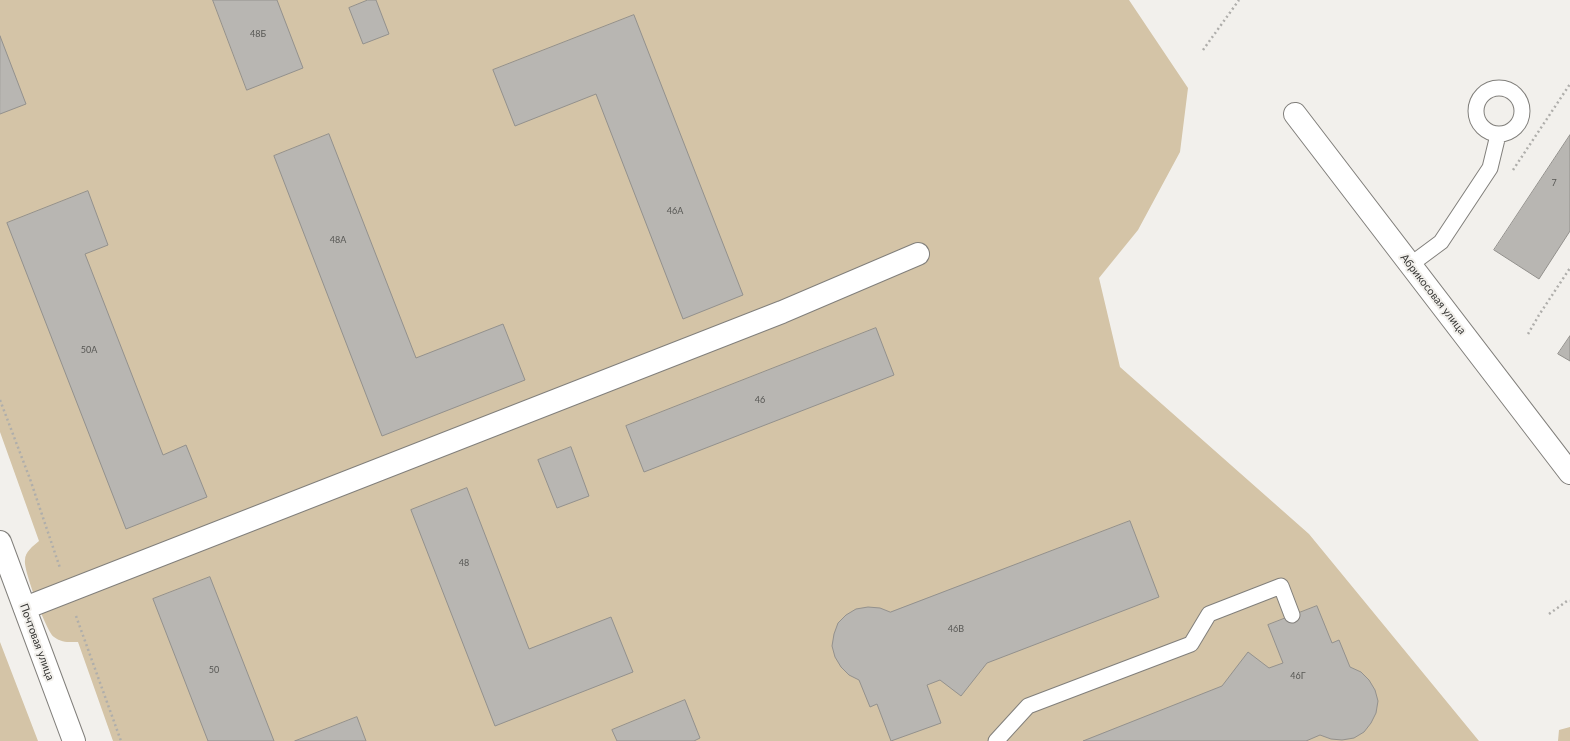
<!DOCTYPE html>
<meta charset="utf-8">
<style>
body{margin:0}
canvas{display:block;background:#f2f0ec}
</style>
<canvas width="1570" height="741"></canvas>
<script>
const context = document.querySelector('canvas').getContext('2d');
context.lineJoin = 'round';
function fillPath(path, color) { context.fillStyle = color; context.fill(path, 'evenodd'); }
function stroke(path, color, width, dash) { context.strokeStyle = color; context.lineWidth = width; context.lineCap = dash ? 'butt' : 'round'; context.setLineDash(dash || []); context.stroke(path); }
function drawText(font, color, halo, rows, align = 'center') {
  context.font = font + ' Lato,sans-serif'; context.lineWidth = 4; context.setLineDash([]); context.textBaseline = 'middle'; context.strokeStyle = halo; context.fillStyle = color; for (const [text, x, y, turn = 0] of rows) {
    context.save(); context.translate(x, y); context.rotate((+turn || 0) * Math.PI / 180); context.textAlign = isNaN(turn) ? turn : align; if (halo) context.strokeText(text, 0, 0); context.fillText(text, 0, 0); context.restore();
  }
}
const green = new Path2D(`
 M0,0h1129l59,88 -8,64 -42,78 -39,48 21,89 189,167 170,207h-1366l-35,-99c-9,0 -16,1 -24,-5 -7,-5 -31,-67 -29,-77 0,-8 8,-14 14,-19l-39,-109z
 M0,642l38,99h-38z
 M1570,727v14h-12l1,-11z`);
const building = new Path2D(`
 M213,0h64l26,68 -56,22z
 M368,0h8l13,34 -26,10 -14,-36z
 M634,15l109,280 -60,24 -87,-225 -81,32 -22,-56z
 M0,36l26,68 -26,10z
 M329,134l87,224 87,-34 22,56 -143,56 -108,-280z
 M1570,135v96l-31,48 -45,-29z
 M88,191l20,54 -23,9 78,201 23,-10 21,52 -81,32 -119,-306z
 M876,328l18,47 -250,97 -18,-46z
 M1570,336v25l-12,-7z
 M571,447l18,49 -32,12 -19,-48z
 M467,488l62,161 82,-32 22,55 -138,54 -84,-216z
 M1130,521l29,76 -172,66 -26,33 -21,-16 -13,5 14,38 -50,18 -14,-37 -7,3 -11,-27 -10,-5 -8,-8 -6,-10 -3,-11 2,-12 4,-11 8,-8 10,-6 12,-2 12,1 10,4z
 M210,577l64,164h-66l-55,-142z
 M1317,606l15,37 7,-3 11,27 11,5 8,8 6,10 3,11 -2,12 -5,10 -7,9 -10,6 -12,2 -11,-1 -11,-4 -14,6h-223l139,-55 26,-34 21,16 14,-5 -15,-38z
 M685,700l15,38 -6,3h-77l-5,-11z
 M357,717l9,24h-71z`);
const path = new Path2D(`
 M1203,50l36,-50
 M1513,170l57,-86
 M1528,334l11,-19 31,-47
 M0,400l30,79 30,89
 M1549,614l18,-13h3
 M76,616l45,125`);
const service = new Path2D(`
 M1476 111a23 23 0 1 1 46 0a23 23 0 1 1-46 0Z
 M1410,265l31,-23 49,-74 8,-33
 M996,741l32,-35 163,-62 18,-30 72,-28 11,29`);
const minor = new Path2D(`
 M1295,114l275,359
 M25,608l757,-296 136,-58`);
const tertiary = new Path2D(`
 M0,542l74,199`);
const numberNames = [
 ["48Б",258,34],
 ["7",1554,183],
 ["46А",675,211],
 ["48А",338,240],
 ["50А",89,350],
 ["46",760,400],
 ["48",464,563],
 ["46В",956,629],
 ["50",214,670],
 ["46Г",1298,676]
];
const streetNames = [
 ["Абрикосовая улица",1433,294,52],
 ["Почтовая улица",37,642,70]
];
fillPath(green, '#d4c4a7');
fillPath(building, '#b8b6b2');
stroke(building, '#93918d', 1);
stroke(service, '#817f7b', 17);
stroke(minor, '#817f7b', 24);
stroke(tertiary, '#817f7b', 24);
stroke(path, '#afaeab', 2.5, [2, 3]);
stroke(service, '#fff', 15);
stroke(minor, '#fff', 22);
stroke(tertiary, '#fff', 22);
drawText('9px', '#575754', null, numberNames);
drawText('11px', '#373735', '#f2f0ec', streetNames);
</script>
